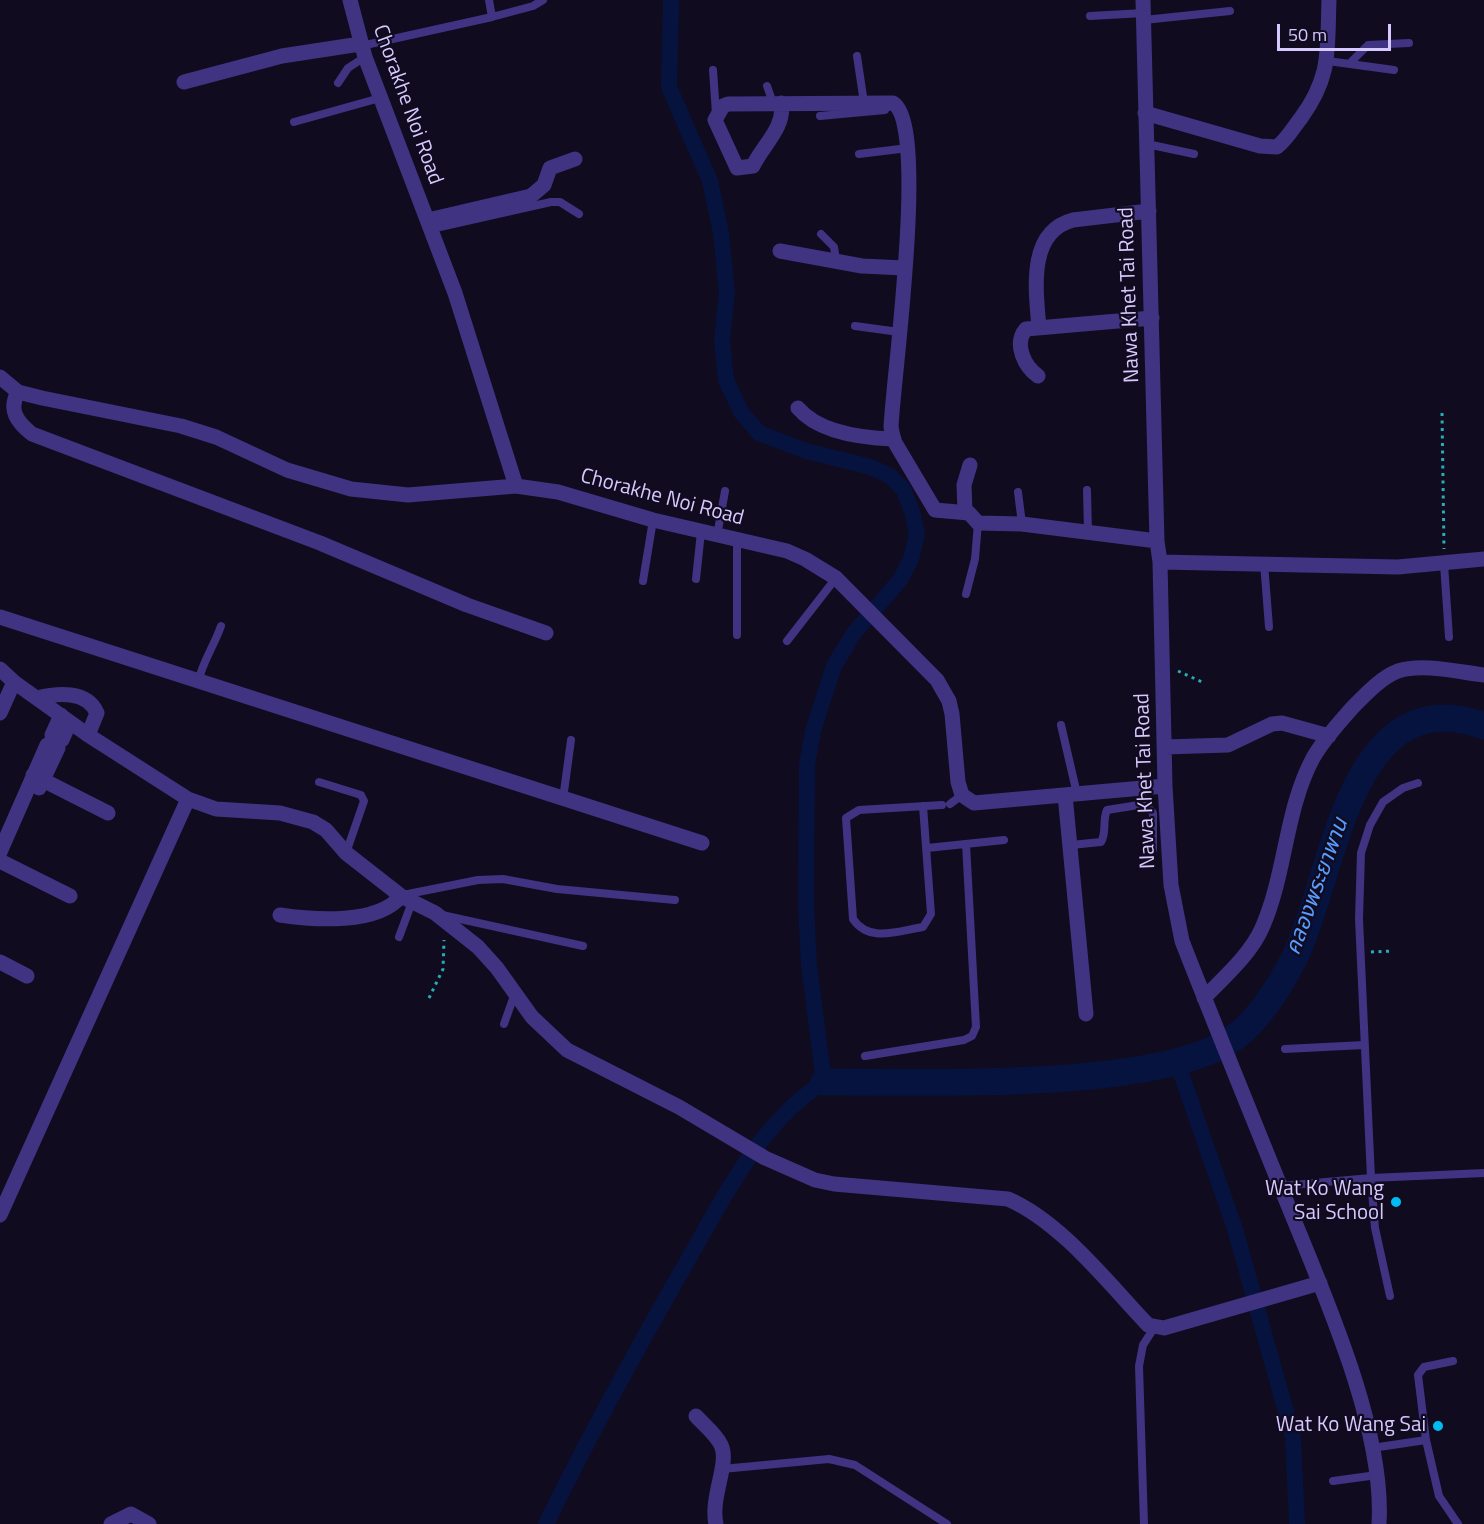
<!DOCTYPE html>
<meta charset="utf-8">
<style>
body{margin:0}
#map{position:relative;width:1484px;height:1524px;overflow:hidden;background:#110b1f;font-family:"Titillium Web",sans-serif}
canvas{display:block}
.scale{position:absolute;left:1277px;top:24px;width:114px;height:27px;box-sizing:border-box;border:3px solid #d6c9ff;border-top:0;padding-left:8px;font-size:18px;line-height:21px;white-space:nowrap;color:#d6c9ff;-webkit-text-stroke:4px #110b1f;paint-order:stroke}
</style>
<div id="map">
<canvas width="1484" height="1524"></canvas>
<div class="scale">50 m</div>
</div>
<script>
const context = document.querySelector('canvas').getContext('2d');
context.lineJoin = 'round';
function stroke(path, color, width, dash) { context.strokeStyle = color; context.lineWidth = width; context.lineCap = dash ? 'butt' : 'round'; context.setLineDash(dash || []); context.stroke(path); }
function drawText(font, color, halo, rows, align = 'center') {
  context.font = font + ' "Titillium Web","Noto Sans Thai",sans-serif'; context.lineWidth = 4.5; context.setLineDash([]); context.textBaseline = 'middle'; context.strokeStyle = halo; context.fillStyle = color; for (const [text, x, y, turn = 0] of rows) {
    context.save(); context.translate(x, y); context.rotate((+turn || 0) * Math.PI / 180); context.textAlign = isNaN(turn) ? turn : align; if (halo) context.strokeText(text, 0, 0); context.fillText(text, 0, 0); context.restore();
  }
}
const canal = new Path2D(`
 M1177,1062l58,167 58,208 4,87
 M546,1524c42,-86 87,-168 135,-252 39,-67 76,-148 143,-190l-15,-116 -3,-62 1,-139 6,-34 21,-65 20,-33 46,-53 11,-21 6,-25 -5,-23 -9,-22 -13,-13 -19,-9 -65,-16 -47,-18 -18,-21 -15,-32 -4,-40 5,-48 -6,-59 -11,-52 -41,-94 2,-87`);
const river = new Path2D(`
 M824,1082c95,-1 344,11 415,-48 23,-19 42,-50 56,-77 39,-79 53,-281 189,-231`);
const path = new Path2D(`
 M1442,413l2,136
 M1178,671l24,11
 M1371,952l21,-1
 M429,998l14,-29 1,-29`);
const lane = new Path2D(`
 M489,0l3,17
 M1090,16l54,-3
 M1144,20l86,-9
 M361,46l131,-29 41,-11 10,-6
 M857,56l7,47
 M1328,61l66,9
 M1351,62l17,-17 41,-2
 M713,70l3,44
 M338,83l10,-15 17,-11
 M767,86l6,17
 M820,116l65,-6
 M294,122l86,-24
 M1147,144l47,10
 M859,154l49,-6
 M431,229l120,-27h9l19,12
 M821,234l13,13 2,14
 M855,326l44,6
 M1087,490l1,43
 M1018,492l4,32
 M717,536l8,-45
 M1264,563l5,64
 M1444,564l5,73
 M696,579l5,-47
 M643,581l10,-61
 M966,594l9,-35 3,-36
 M737,635v-95
 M787,641l49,-63
 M198,682c5,-21 16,-36 23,-56
 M1061,725l16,69
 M319,782l42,13 3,6 -18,52
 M563,799l8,-59
 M950,804l12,-9
 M923,806l8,108 -8,13c-25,4 -54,16 -70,-8l-7,-101 13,-8 83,-5
 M1071,845l30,-3c6,-9 1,-21 6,-32l38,-6 8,9v36
 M927,848l77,-8
 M403,895l75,-15 25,-1 54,10 118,11
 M442,915l141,31
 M399,937l13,-35
 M504,1024l11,-31
 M1285,1049l79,-4
 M865,1056l99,-16 8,-4 4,-9 -10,-183
 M1281,1186l90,-8 -12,-259 2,-66 9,-28 13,-23 20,-14 15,-5
 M1390,1296l-15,-68 -4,-50 113,-5
 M1426,1440l13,56 19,28
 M1372,1448l54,-8 -8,-65 6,-8 29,-6
 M722,1469l107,-10 26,6 92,59
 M1333,1481l44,-6
 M1144,1524l-5,-158 4,-21 11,-17`);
const street = new Path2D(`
 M350,0l15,57 90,236 61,193
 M1143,0l14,541 3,21 5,224 6,99 11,56c36,92 73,183 110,274 35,86 93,217 87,309
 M184,82l98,-26 78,-12
 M781,103c5,24 -19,43 -28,63l-16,2 -22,-48 8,-14 5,-2 165,-1c36,21 0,276 -2,324l3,14 41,69 34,3 9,10 44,1 135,17
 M1145,113l115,33 17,1c10,-8 16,-19 24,-29 31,-43 26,-68 28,-118
 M428,220l103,-24 13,-11 6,-17 25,-9
 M780,251l82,15 42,2
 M1039,328c-3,-37 -12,-96 34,-108l76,-9
 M1038,376c-13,-9 -25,-32 -12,-47l126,-11
 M0,377l18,15 24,6 139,28 35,11 71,33 64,19 57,6 108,-9 42,6 95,28 134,31 18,8 31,19 101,102 12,21 3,13 6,68 4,13 12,8 191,-17
 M18,392c-10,18 -1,30 14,42l288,109 147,62 79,28
 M798,408c21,25 64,30 96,31
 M965,511l-1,-26 6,-20
 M1160,562l238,5 86,-8
 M0,617l702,226
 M0,669l14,13 -14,31
 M14,682l74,53 100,64 28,10 64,4 33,9 13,8 20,23 55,43 34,17 43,34 19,21 35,49 35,33 112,57 86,51 50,22 19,4 174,15c53,23 100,84 140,126l16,3 156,-45
 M37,698c20,-5 50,-8 60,15l-9,22
 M52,735l9,-20
 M62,740l8,-18
 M1165,747l63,-2 44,-21 10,-1 47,13
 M33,775l75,38
 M39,788l19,-40
 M1065,795l21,219
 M0,852l47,-107
 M0,861l70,35
 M280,915c34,5 98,10 121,-19
 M0,962l27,14
 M1204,998c20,-21 46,-43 58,-70 24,-54 23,-118 51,-170 10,-18 25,-34 39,-50 13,-13 28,-30 46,-37 25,-8 60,1 86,4
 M0,1215l188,-416
 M696,1416c8,9 20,18 25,29 9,18 -11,52 -5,79
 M111,1524l20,-10 18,10`);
const markers = [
 [1396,1202,6,"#00bcf4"],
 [1438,1426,6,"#00bcf4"]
];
const streetNames = [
 ["Chorakhe Noi Road",407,105,70],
 ["Nawa Khet Tai Road",1130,295,-92],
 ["Chorakhe Noi Road",662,498,15],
 ["Nawa Khet Tai Road",1146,781,-92]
];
const poiNames = [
 ["Wat Ko Wang",1384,1190],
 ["Sai School",1384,1214],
 ["Wat Ko Wang Sai",1426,1426]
];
const waterNames = [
 ["คลองพระยาพาน",1318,887,-70]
];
stroke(canal, '#06133e', 16);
stroke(river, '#06133e', 27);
stroke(path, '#26adb7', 3, [3, 4.5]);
stroke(lane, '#403382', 8);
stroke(street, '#403382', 15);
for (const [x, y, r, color] of markers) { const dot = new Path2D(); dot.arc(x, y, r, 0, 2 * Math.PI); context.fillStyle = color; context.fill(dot); stroke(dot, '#110b1f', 2); }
drawText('21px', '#d6c9ff', '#110b1f', streetNames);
drawText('21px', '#d6c9ff', '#110b1f', poiNames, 'right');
drawText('italic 22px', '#579cff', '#110b1f', waterNames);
</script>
